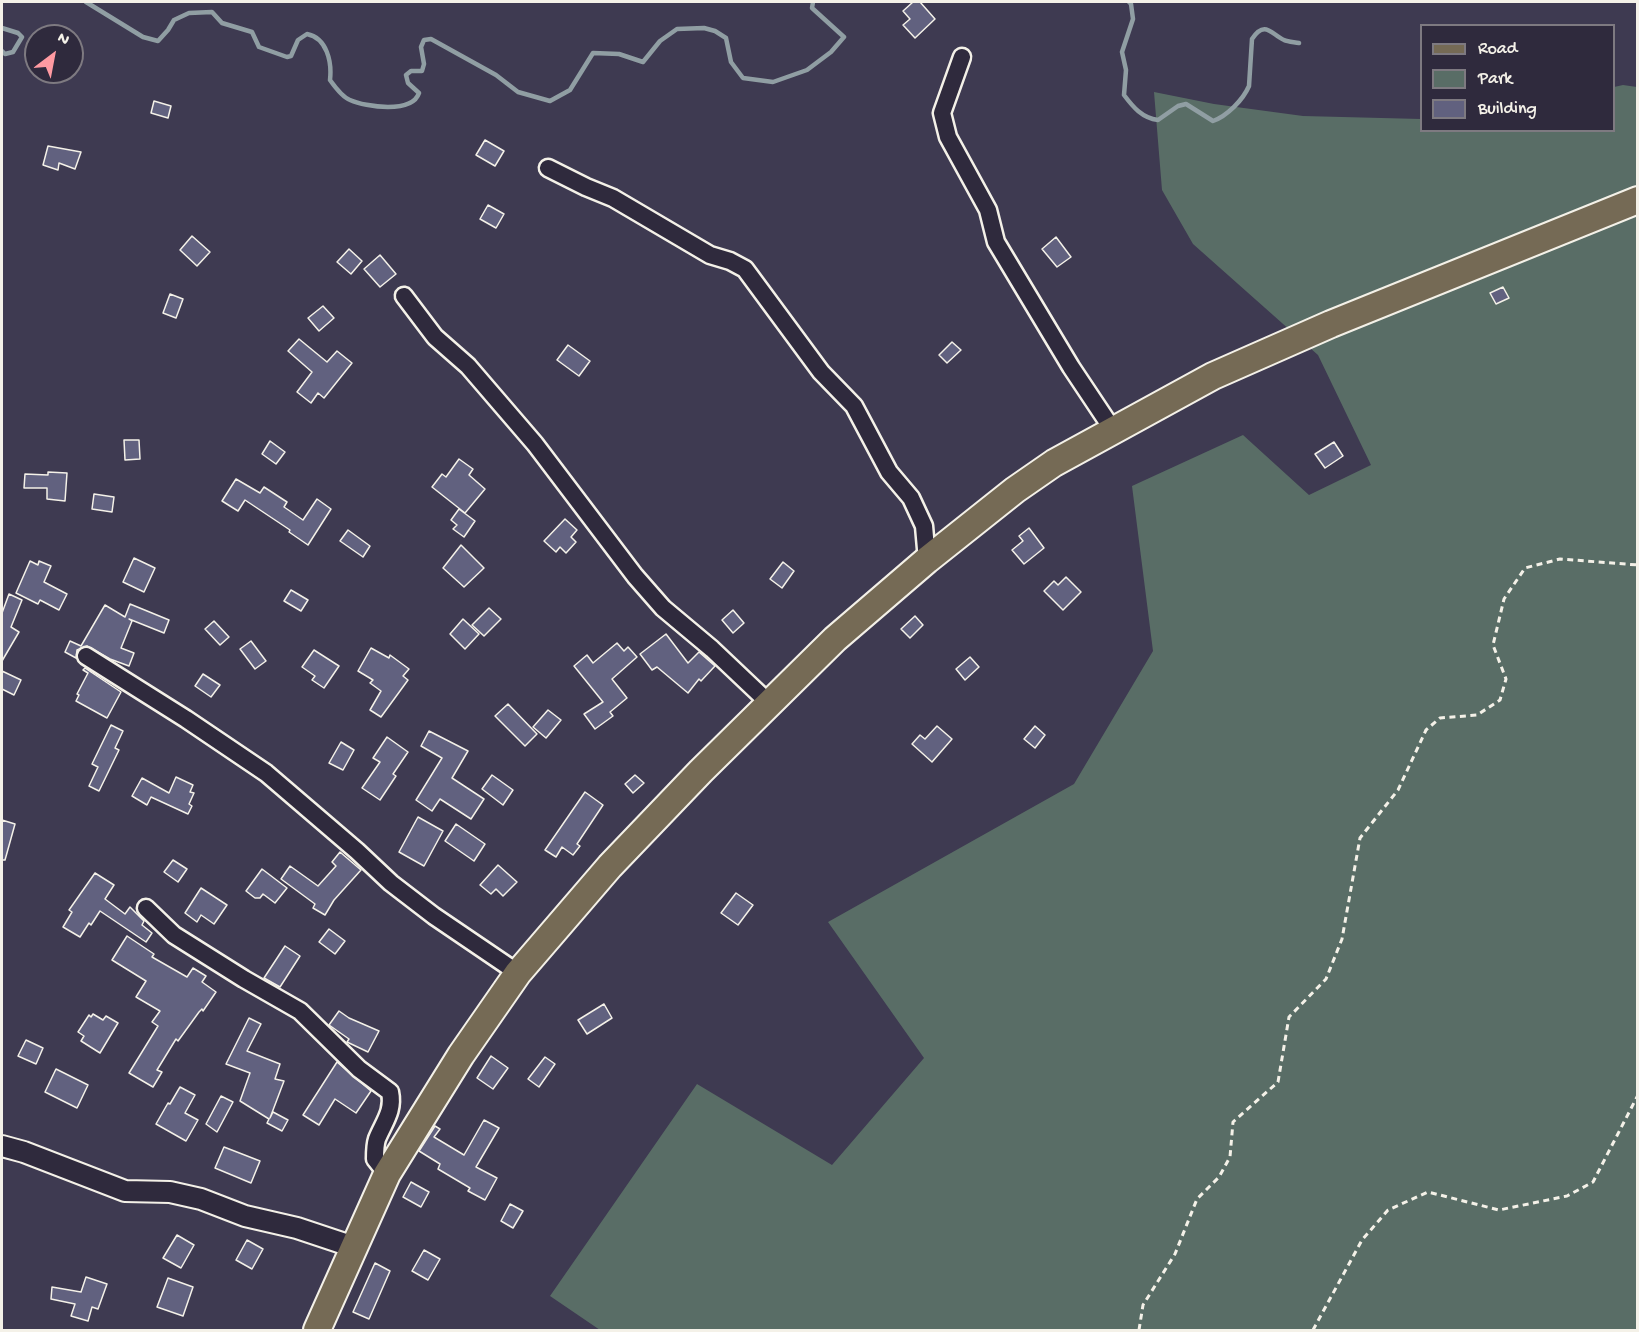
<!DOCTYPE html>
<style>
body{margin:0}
#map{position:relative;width:1639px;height:1332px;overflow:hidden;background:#3e3a51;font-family:"Gochi Hand",sans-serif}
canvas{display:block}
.frame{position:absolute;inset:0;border:3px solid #f4f1e8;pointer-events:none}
.legend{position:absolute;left:1420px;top:24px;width:195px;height:108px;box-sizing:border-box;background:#2f2a3d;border:2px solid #7e7a81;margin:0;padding:8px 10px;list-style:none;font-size:18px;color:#f4f1e8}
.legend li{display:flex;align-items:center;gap:12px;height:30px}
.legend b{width:30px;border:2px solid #7e7a81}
.north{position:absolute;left:24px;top:24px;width:60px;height:60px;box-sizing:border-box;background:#2f2a3d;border:2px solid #7e7a81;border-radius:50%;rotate:32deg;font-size:16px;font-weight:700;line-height:24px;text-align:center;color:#f4f1e8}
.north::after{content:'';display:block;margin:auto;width:21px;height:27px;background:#ff9aa2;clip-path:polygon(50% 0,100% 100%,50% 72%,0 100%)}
</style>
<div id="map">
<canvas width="1639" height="1332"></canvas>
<div class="frame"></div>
<ul class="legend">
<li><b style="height:8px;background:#756a55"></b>Road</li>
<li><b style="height:16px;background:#596d66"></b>Park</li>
<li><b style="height:16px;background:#61617f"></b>Building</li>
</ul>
<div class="north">N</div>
</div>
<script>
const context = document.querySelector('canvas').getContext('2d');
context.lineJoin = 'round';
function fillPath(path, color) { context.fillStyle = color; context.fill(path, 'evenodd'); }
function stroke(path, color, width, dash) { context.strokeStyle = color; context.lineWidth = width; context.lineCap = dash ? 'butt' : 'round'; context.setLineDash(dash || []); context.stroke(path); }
const green = new Path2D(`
 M1623,85l14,2v1243h-1037l-50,-34 147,-212 135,81 92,-107 -96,-136 246,-138 79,-133 -21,-165 111,-51 66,60 62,-30 -53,-110 -125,-111 -31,-54 -8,-98 60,12 89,12 118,3 1,11h192v-43z`);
const stream = new Path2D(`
 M86,2l57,35 15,4 10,-11 6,-10 15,-7 23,-1 10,11 30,9 7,15 28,10 4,-1 7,-16 9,-6c20,4 25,28 23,46 5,7 12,17 20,20 16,7 62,14 69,-7l-11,-10 -2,-8 5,-4h11l2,-7 -3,-17 3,-7 7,-1 65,36 22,17 32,9 20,-11 23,-37 26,1 24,8 17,-21 17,-12 27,-1 11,3 11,7 5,24 12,16 30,4 34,-12 24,-18 13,-15 -32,-29 1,-6
 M1129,2l2,2 2,15 -11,33 4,18 -2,25c9,12 18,23 34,25l20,-14 8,-2 27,17c14,-5 30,-21 36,-35l3,-47c13,-20 20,-4 32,1 4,2 10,2 15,3
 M2,28l16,5 4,4 -9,15 -8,2 -3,-3`);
const building = new Path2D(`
 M913,2h7l15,17 -20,19 -12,-13 7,-6 -7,-8z
 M154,101l17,5 -3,12 -17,-5z
 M485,140l19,11 -9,15 -19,-11z
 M48,146l33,6 -6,17 -16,-6 -1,7 -15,-5z
 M488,205l16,9 -8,14 -16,-9z
 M192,236l18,16 -13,14 -17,-16z
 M1056,237l15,20 -14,10 -15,-18z
 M349,249l13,12 -11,13 -14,-12z
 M380,255l16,19 -16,13 -16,-18z
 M1503,287l6,11 -13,6 -6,-11z
 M170,294l13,5 -7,19 -13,-5z
 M323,306l11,12 -15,13 -11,-13z
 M299,339l28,23 10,-11 15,12 -28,35 -6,-5 -7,10 -14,-11 15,-20 -24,-21z
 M952,342l9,8 -14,13 -8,-8z
 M568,345l22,16 -11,15 -22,-16z
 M124,440h15l1,19 -15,1z
 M270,441l15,11 -9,12 -14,-10z
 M1334,442l9,14 -18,12 -10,-14z
 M459,459l14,10 -4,6 16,14 -20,24 -33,-26 10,-13 4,3z
 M48,472l19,1 -2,28 -18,-2v-11h-23l1,-14 23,1z
 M236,479l24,14 4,-6 23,15 -3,5 19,13 14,-21 14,10 -23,36 -19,-13 1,-2 -45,-30 -7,11 -16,-10z
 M94,494l20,3 -2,15 -20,-3z
 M459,509l16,12 -11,16 -11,-8 4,-4 -6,-5z
 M565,519l12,11 -6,7 5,5 -10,11 -6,-6 -4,5 -12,-11z
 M1029,528l15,20 -20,16 -12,-14 11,-9 -4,-5z
 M348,530l22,16 -7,11 -23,-16z
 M461,545l23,23 -20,19 -21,-19z
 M134,558l21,10 -11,24 -21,-10z
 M30,561l8,4 1,-4 12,5 -7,16 23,12 -8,16 -19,-10 -2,4 -22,-11z
 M783,562l11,9 -12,17 -12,-9z
 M1066,577l15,15 -18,18 -19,-19 10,-10 4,4z
 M291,590l17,10 -7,11 -17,-10z
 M9,594l13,6 -11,27 8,5 -17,29v-48z
 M130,604l39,16 -5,13 -35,-14 3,2 -11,27 13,5 -5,13 -19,-7 -23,-13 -10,4 -1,8 -11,-6 5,-11 11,5 24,-41 20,12z
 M489,608l12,11 -17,17 -12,-11z
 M733,610l11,13 -11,10 -11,-13z
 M915,616l8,9 -13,13 -9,-9z
 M463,619l16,15 -14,15 -15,-15z
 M214,621l15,16 -9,8 -15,-16z
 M666,634l22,29 11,-11 16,14 -14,15 -2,-2 -11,14 -31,-26 -5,3 -12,-16z
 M251,641l15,20 -11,8 -15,-20z
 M617,643l7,8 4,-4 9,10 -25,22 15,19 -17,14 3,4 -18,13 -11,-15 19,-12 -29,-36 13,-11 6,8z
 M371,648l18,10 1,-3 19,14 -6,7 5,4 -27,37 -11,-7 11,-19 -11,-8 3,-3 -15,-9z
 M314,650l25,16 -15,22 -12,-8 3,-4 -13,-9z
 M970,657l9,10 -14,13 -9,-11z
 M85,668l36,24 -14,26 -31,-17 3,-6 -2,-1 11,-21 -5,-3z
 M2,671l19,9 -7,15 -12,-6z
 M203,674l17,11 -9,12 -16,-11z
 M508,704l29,30 -12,12 -30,-30z
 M548,710l13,10 -15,18 -13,-11z
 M111,725l12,6 -8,17 4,2 -20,41 -10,-5 9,-19 -6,-3z
 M937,726l15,13 -20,23 -20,-18 8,-9 5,4z
 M1035,726l10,9 -10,13 -11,-9z
 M429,731l39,20 -16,27 32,21 -13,20 -31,-20 -8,12 -16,-11 26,-42 -21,-12z
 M387,737l21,15 -15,22 3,2 -16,24 -18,-12 18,-26 -7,-4z
 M341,742l13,8 -11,20 -14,-7z
 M492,775l21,15 -10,15 -21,-16z
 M635,775l9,8 -11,10 -8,-9z
 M176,777l17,8 -3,7 4,1 -5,11 3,2 -4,8 -37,-17 -4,8 -15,-9 10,-18 27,15z
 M585,792l18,13 -26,39 3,2 -7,9 -11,-8 -6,10 -11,-7z
 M418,817l25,14 -19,35 -25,-14z
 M2,820l13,4 -10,36h-3z
 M456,824l29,20 -11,17 -29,-20z
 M340,852l21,18 -27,30 -9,15 -12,-7 2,-4 -34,-25 9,-13 28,20 18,-20 -4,-4z
 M173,860l14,9 -9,13 -14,-10z
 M498,865l19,17 -14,14 -7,-7 -5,5 -11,-9z
 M262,869l25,19 -12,15 -12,-9 -3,4h-5l-9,-7z
 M95,873l19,12 -9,14 20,15 5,-7 14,14 -2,4 10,8 -6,9 -46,-31 -9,14 -2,-2 -9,14 -17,-10 9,-15 -3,-2z
 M201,888l26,17 -13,19 -13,-9 -4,7 -12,-9z
 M736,893l17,12 -15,20 -17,-12z
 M329,929l16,12 -10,13 -16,-12z
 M127,936l27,18 -2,3 35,20 6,-9 13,8 -4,6 14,10 -13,19 -1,-2 -3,3 -21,29 -2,-2 -19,31 5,2 -9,15 -24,-14 29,-47 -6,-4 8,-11 -24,-14 10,-16 -34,-21z
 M285,946l15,10 -20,31 -16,-9z
 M604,1004l8,14 -25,16 -9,-14z
 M339,1011l10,7 30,13 -11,21 -21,-10 2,-3 -20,-14z
 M93,1014l10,6 3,-4 12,7 -18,30 -19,-12 3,-5 -6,-4 11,-17 2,2z
 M249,1018l12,6 -14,27 33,13 -5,15 9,2 -14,37 3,-6 15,8 -6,11 -15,-8 2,-4 -29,-18 10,-28 -24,-9z
 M26,1040l17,8 -7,16 -18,-8z
 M491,1056l17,12 -15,21 -16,-11z
 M545,1057l10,7 -16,23 -11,-8z
 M337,1062l34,29 -15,22 -21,-14 -16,26 -16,-10z
 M56,1069l32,16 -11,23 -32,-16z
 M180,1087l15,8 -10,18 13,7 -12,21 -30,-17 12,-21 2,1z
 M221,1096l12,6 -16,30 -11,-8z
 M484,1120l15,8 -23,39 21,11 -12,22 -17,-9 2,-3 -32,-19 2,-5 -21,-13 16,-25 5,3 -6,8 30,18z
 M224,1147l36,14 -9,22 -36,-15z
 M411,1182l18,10 -8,15 -18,-10z
 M510,1204l13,7 -10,17 -12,-7z
 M177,1235l17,10 -13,23 -18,-10z
 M247,1240l16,9 -11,20 -16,-9z
 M424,1250l16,9 -12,21 -16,-9z
 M375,1263l15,8 -21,48 -16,-7z
 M86,1277l21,7 -9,25 -6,-2 -4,14 -17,-5 4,-12 -24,-5 1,-12 29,5z
 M168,1278l25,9 -10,29 -26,-9z`);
const path = new Path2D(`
 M1139,1330l4,-25 32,-51 22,-55 22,-22 11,-20 3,-35 45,-40 11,-65 37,-38 16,-40 18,-101 38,-48 28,-60 14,-12 37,-3 23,-15 6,-21 -13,-34 11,-46 21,-31 35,-9 78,6
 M1313,1330l49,-90 26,-30 40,-18 71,18 68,-14 26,-14 45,-87`);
const minor = new Path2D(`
 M962,57l-20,56 6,24 40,73 8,32 75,125 42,63
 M548,168l38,19 27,11 97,57 20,6 15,8 76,103 33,34 35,66 22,26 13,28 3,34
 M404,296l31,41 33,29 67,78 100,132 28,32 49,41 57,54
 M86,656l100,63 80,54 91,78 34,32 43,33 84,57
 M146,908l28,27 70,44 56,32 59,58 31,23c4,19 -6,30 -13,47 -2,6 -2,13 -2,20l12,15`);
const tertiary = new Path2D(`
 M2,1146l22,6 101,39 45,1 31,7 44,17 52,12 57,19`);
const primary = new Path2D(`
 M317,1330l70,-156 74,-119 57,-82 92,-107 91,-95 134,-132 92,-79 88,-70 39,-27 159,-87 118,-52 307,-124`);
fillPath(green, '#596d66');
stroke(stream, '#909ea3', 4.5);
fillPath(building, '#61617f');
stroke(building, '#f4f1e8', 1.5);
stroke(minor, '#f4f1e8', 21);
stroke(tertiary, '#f4f1e8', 24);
stroke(primary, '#f4f1e8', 30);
stroke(path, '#f4f1e8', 3, [6, 4.5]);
stroke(minor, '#2f2a3d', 16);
stroke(tertiary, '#2f2a3d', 20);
stroke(primary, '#756a55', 26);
</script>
